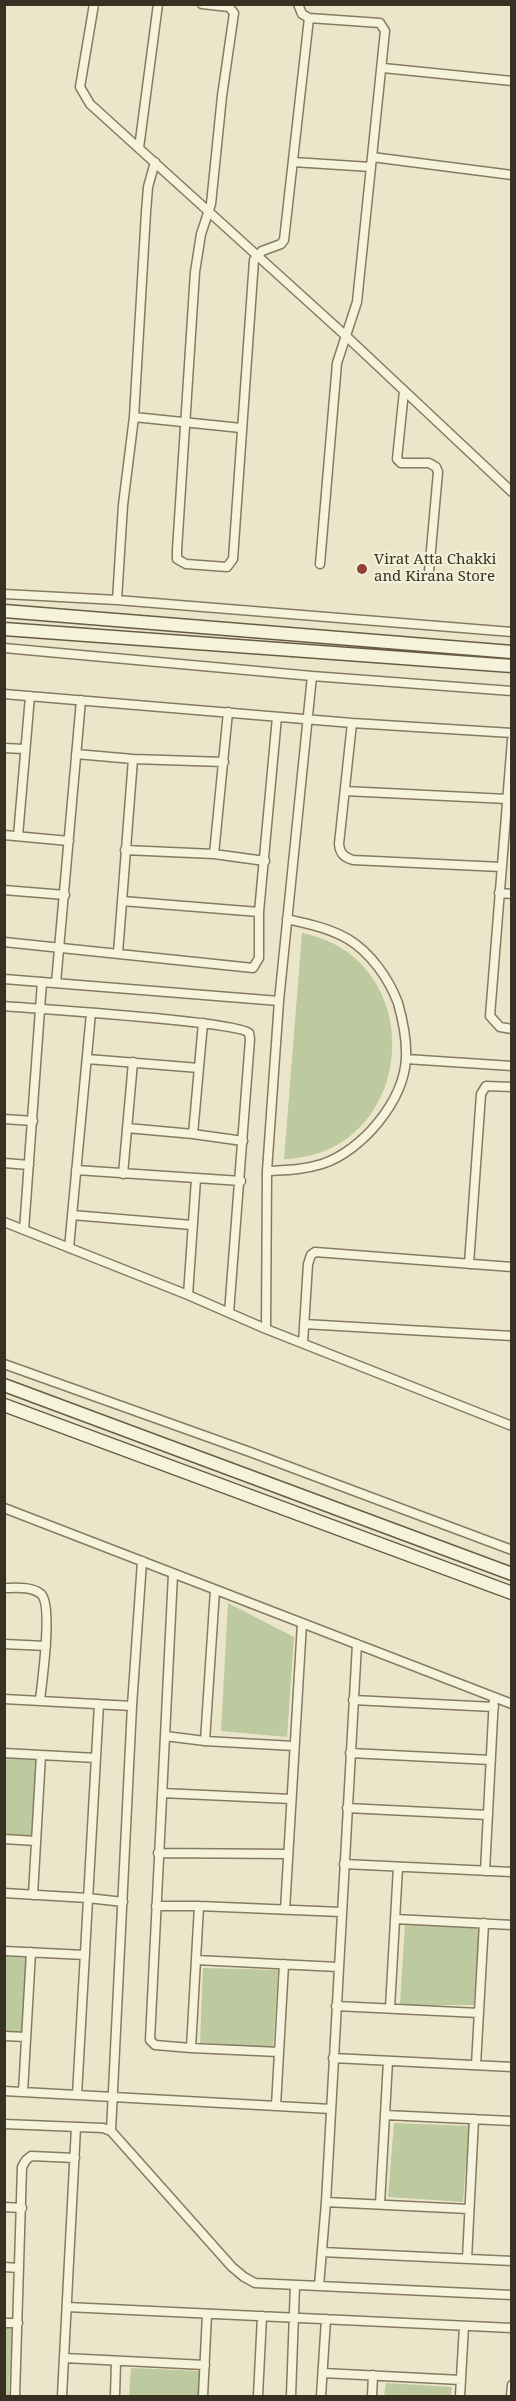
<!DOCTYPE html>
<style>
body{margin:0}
#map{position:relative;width:516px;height:2401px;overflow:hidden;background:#ebe6ca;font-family:"Noto Serif",serif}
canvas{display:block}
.frame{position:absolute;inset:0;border:6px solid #383022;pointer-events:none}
</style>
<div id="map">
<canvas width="516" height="2401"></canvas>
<div class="frame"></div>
</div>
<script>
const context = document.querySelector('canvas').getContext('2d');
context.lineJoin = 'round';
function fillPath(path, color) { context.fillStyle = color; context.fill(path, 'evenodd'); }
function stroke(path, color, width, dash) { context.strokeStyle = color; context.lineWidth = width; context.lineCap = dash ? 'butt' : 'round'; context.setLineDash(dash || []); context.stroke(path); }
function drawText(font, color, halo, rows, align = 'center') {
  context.font = font + ' "Noto Serif",serif'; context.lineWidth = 4.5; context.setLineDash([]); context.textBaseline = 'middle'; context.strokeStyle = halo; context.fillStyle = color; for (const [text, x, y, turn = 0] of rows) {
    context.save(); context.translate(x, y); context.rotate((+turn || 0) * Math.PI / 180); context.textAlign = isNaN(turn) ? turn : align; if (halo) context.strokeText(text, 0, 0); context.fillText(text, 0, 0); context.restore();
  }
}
const green = new Path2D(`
 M302,933c131,26 115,223 -18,226z
 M228,1603l66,34 -7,100 -66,-6z
 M4,1758l32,2 -4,76 -27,-2z
 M405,1924l74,4 -5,77h-74z
 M4,1956l23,2 -5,75 -17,-1z
 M203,1968l75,2 -5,78 -73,-5z
 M394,2123l75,3 -6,76 -75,-5z
 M5,2328h7l-3,68h-4z
 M131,2368l69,3 -2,25h-69z
 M386,2383l66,4 -1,9h-67z`);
const street = new Path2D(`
 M94,4l-14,83 10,17 256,232 166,156
 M202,4l27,3 5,6 -12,83 -11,108 -10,30 -6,38 -18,278v9l9,5 41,3 6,-8 21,-299 8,-9 19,-7 3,-4 25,-222
 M298,4l4,10 7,4 71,5 5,8 -28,271 -20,61 -17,201
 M383,68l129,13
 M139,148l19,-144
 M372,157l140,18
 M293,162l78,5
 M404,391l-7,68 4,4h28l7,4 2,5 -9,100
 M134,417l107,11
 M4,594l113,6 395,32
 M117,600l6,-95 11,-88 12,-205 2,-25 7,-25
 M4,648l308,28 200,15
 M4,694l348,29 160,10
 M352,723l-13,121c1,10 5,13 14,16l148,7
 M512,740l-22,276 10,11 12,2
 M4,748l21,1
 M76,754l57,5 91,3
 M345,791l162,8
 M4,835l65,6
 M18,836l12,-140
 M125,850l89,4 51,7
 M214,854l14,-142
 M4,890l61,5
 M499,893l13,1
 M122,901l137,11
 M4,942l249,26 6,-10v-46l18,-195
 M118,953l15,-194
 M4,979l275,22
 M56,983l25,-283
 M4,1006c32,3 233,15 245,27l1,6 -21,274
 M87,1059l112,9
 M406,1059l106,7
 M4,1119l29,2
 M127,1128l66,6 50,7
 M193,1134l10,-111
 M4,1163l25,2
 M76,1170l165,11
 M267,1171c19,-1 36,-1 55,-7 40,-13 82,-63 84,-106 1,-19 -3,-37 -8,-55 -9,-24 -27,-50 -50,-64 -19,-11 -39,-15 -61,-20
 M123,1174l10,-112
 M72,1215l120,10
 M4,1222l184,73 78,34 246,97
 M24,1230l18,-248
 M69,1248l22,-235
 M469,1264l12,-170 5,-8 26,1
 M188,1295l8,-116
 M304,1324l208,12
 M266,1329l1,-158 12,-170 33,-325
 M303,1343l5,-79 3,-9 4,-3 197,15
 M4,1364l246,88 262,98
 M4,1508l508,196
 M173,1574l-23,466 5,5 36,3 88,4
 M4,1588c12,0 27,-2 37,6 12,11 1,88 -1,106
 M4,1644l42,2
 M357,1644l-31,558 143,7
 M4,1699l128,7
 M353,1700l141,7
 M165,1736l40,5 89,5
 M205,1741l10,-151
 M4,1753l92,5
 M350,1753l141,7
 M162,1793l129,6
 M347,1808l141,7
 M4,1839l32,2
 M158,1853l130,1
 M344,1864l168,8
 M485,1871l9,-174
 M4,1893l84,5 35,4
 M33,1895l8,-140
 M156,1906h43l142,6
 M285,1910l17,-287
 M395,1919l117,6
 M4,1951l81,4
 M196,1960l142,7
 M336,2006l143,7
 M390,2008l8,-141
 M4,2036l22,1
 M191,2048l8,-142
 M333,2058l179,9
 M476,2065l8,-142
 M4,2091l327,18
 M23,2092l8,-140
 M77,2095l22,-391
 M276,2106l8,-142
 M385,2115l127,6
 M4,2124l99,4 8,3 121,136 12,10 11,6 257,12
 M111,2131l21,-425 10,-145
 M380,2204l8,-143
 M4,2207l18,1
 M322,2252l190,9
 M467,2259l7,-140
 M4,2267l15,1
 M319,2286l7,-84
 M67,2307l445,21
 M4,2323h14
 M64,2358l141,7
 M323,2373l138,7
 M15,2396l7,-229 4,-7 5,-4 44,2
 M62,2396l14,-269
 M115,2396l1,-35
 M203,2396l4,-82
 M258,2396l4,-80
 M291,2396l4,-111
 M321,2396l5,-77
 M372,2396l1,-21
 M460,2396l4,-70
 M511,2396l1,-11`);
const secondary = new Path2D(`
 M4,611l508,41
 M4,629l508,37
 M4,1385l508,189
 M4,1405l508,188`);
const markers = [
 [362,569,6,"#904335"]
];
const poiNames = [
 ["Virat Atta Chakki",374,560],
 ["and Kirana Store",374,577]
];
fillPath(green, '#bdc99f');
stroke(street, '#867a60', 11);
stroke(secondary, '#685c43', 15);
stroke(street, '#f6f3dd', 8);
stroke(secondary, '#f6f3dd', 12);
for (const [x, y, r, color] of markers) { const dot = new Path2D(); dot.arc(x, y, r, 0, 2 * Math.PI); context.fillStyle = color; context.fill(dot); stroke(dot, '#f3f0d9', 2); }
drawText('15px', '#383022', '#f3f0d9', poiNames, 'left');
</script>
